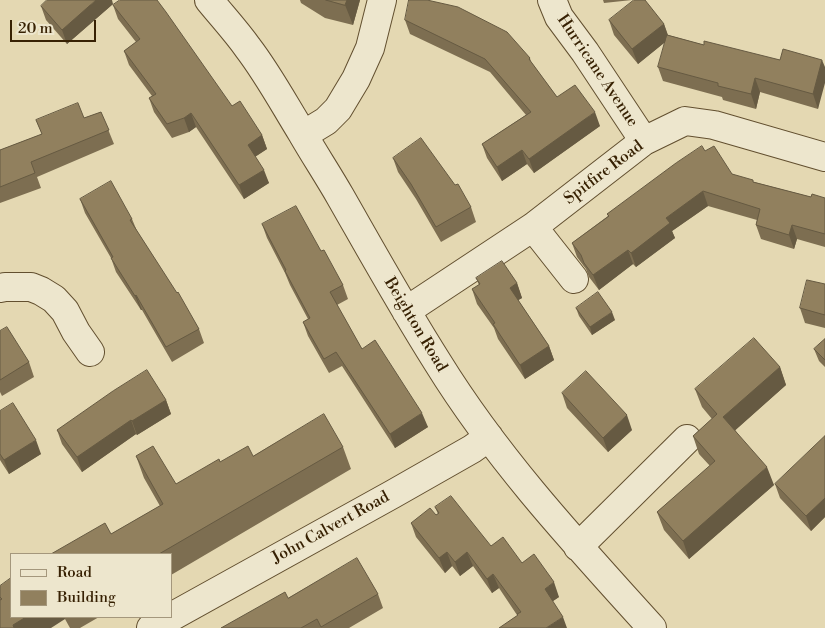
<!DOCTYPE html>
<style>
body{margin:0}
#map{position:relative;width:825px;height:628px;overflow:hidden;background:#e4d8b2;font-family:"Libre Bodoni",serif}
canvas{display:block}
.legend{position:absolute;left:10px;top:553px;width:162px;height:65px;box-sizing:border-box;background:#ede6cd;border:1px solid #a4977c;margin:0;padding:6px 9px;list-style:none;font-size:15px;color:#372103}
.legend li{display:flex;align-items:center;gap:10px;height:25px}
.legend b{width:25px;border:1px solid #a4977c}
.scale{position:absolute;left:10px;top:20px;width:86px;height:22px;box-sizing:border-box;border:2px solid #372103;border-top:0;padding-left:6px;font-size:15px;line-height:18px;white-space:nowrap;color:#372103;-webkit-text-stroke:4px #ede6cd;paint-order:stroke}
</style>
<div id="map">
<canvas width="825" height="628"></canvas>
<ul class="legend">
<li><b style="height:6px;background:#ede6cd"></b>Road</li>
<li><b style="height:14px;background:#91805e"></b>Building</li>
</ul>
<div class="scale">20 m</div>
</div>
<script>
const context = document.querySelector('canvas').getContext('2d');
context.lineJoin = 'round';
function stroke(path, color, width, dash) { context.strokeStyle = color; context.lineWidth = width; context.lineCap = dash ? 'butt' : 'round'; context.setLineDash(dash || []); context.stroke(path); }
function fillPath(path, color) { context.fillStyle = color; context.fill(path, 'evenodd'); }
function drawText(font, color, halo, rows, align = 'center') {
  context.font = font + ' "Libre Bodoni",serif'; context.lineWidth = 5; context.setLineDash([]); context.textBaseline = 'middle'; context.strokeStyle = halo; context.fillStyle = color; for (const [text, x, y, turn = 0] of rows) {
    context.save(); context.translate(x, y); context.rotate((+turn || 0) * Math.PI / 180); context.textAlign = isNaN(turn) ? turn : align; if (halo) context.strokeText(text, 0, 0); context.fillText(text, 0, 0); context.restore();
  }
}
const minor = new Path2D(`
 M209,0c13,16 27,31 39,48 20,26 36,56 54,85 12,21 26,42 38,63 32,56 63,112 98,167 60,97 138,181 214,265
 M552,0l7,17 26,35 59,89
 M303,135l23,-14 12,-12 18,-30 14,-31 12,-48
 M533,227l41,52
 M0,288l5,-1h26l10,4 13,8 11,12 11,21 14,20
 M406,311l127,-84 111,-86 41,-20 29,4 111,32
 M578,547l109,-108
 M171,617l222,-123 79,-45 17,-12
 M151,628l20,-11`);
const wall = new Path2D(`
 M300,0h60l-7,25 -28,-7 -24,-15z
 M603,0h29l-28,3z
 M113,4l-46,40 -21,-24 -5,-14z
 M113,5l119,101 30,29 5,14 -12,8 14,26 -25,16 -48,-72 -7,5 -17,6 -18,-26 -5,-14 3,-2 -23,-31 -5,-14 12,-9 -18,-23z
 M405,20l125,38 1,4 26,35 43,29 -66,47 -7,-9 -25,17 -15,-23 -5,-14 44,-29 -36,-43 -80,-38z
 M609,20l55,4 4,11 36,10 76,15h42l-4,49 -58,-17 -4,17 -33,-9 -1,-3 -59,-16 -5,-14 7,-25 -27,22 -24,-29z
 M101,112l13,32 -77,33 4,11 -41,15v-53l42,-16 -6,-14 48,-2z
 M705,151l27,23 22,8 57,15 14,1v49l-28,-8 -3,10 -33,-10 -5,-14 1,-5 -49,-14 -36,25 3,7 -39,29 -3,-3 -34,26 -10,-13 -3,-8 -9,-12 -5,-14 36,-27 -1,-2z
 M393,158l78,49 5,15 -35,20 -25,-43 -18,-27z
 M80,199l52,20 5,12 62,98 5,14 -32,19 -30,-52h-1l-25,-38 -5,-14 -26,-45z
 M262,224l59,27 22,34 5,14 -11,6 25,44 66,78 -33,21 -53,-82 -13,7 -21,-37 -5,-14 5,-3 -18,-34 -5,-12 -18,-35z
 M476,278l41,5 5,15 -4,2 31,46 5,14 -29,19 -27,-40 -4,-11 -17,-24 -5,-15 7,-4z
 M825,284v44l-20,-5 -5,-15z
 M576,308l39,12 -23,15 -13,-19z
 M0,331l29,31 5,15 -32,19 -2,-4z
 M825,339v28l-6,-6 -5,-12z
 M780,367l6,18 -51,45 39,55 -85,74 -25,-29 -7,-18 53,-46 -11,-12 -6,-18 19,-17 -10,-12 -7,-18z
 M562,393l70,37 -24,22 -41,-44z
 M166,400l5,14 -34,21 -1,-1 -54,38 -20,-28 -5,-14z
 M0,411l41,43 -32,20 -9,-14z
 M825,436v81l-14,14 -31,-33 -5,-14z
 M343,447l8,22 -180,106v-21h-120l60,-20 49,-28 -16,-28 -8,-22 40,28 44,-22 33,-6z
 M435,507l56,39 31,17 37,34 -6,4 -36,14 -18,-27 -7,5 -19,-27 -13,10 -8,-10 -7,7 -29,-36 -5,-14 25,-8 2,-1z
 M0,586l11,31h88l-19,11h-10l-5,-9 -65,9z
 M378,594l5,14 -34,20h-128l67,-30z`);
const shadedWall = new Path2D(`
 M96,0h16l1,4 -46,40 -5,-14z
 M347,0h13l-7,25 -8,-20z
 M664,24l5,15 -31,25 -6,-15z
 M822,60l3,7v16l-7,26 -5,-15z
 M755,78l5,14 -4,17 -5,-15z
 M595,112l5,14 -66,47 -5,-14z
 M191,113l5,14 -7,5 -5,-14z
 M262,135l5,14 -14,9 -5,-13z
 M522,150l5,14 -25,17 -5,-14z
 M264,170l5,13 -25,16 -5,-14z
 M703,191l5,15 -36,25 3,7 -39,29 -5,-14 35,-35z
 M792,225l5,14 -3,10 -5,-14z
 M628,250l5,14 -34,26 -6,-15z
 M517,283l5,15 -7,4 -5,-14z
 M136,295l6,15h-1l-6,-14z
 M612,312l3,8 -23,15 -2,-8z
 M549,346l5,14 -29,19 -5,-14z
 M780,367l6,18 -56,50 -7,-18z
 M166,400l5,14 -34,21 -5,-14z
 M422,413l6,14 -33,21 -5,-14z
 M627,415l5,15 -24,22 -5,-14z
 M131,420l5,14 -54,38 -5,-15z
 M36,440l5,14 -32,20 -5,-14z
 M767,467l7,18 -85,74 -6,-18z
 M825,498v19l-14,14 -5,-15z
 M447,552l5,14 -7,7 -6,-15z
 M467,552l6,14 -13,10 -5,-14z
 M493,574l6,14 -7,5 -5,-14z
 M554,582l5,15 -9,6 -5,-14z
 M26,617h38l1,2 -14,9h-37l-1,-3z
 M563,617l4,11h-21z`);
const building = new Path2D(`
 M47,0h49l-34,30 -21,-24z
 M120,0h37l9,12 66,94 8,-5 22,34 -14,10 16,25 -25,15 -48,-72 -7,5 -17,6 -18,-26 7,-4 -32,-43 16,-12 -27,-34z
 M326,0h21l-2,5z
 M409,0h18l31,7 49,25 23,26 -1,1 28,38 18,-12 20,27 -66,47 -7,-9 -25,17 -15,-23 49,-32 -46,-53 -80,-39z
 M634,0h11l19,24 -32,25 -23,-29z
 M667,35l37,10v-4l76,19 3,-11 39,11 -9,34 -58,-16 -4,16 -33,-8v-3l-60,-16z
 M78,103l6,15 17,-6 8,18 -78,32 4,11 -35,14v-37l42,-16 -6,-14z
 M421,138l34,47 3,-1 13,23 -35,20 -25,-43 -18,-26z
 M702,146l3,5 9,-5 18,28 21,6v2l58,15 1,-3 13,4v36l-33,-9 -3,10 -33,-10 4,-16 -57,-18 -37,27 4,5 -39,30 -3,-3 -35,25 -9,-12 -3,-8 -9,-12 37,-27 -2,-2 69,-51z
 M111,181l21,38 -2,1 47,73 1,-1 21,37 -33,18 -30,-52 -1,1 -24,-38 2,-1 -33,-58z
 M296,206l25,45 3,-1 19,35 -13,7 32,57 13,-9 47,73 -32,21 -54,-82 -12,7 -21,-37 7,-4 -25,-47 1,-1 -24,-46z
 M502,261l15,22 -7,5 39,58 -29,19 -27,-41 2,-1 -23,-34 8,-5 -4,-6z
 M807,280l18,4v31l-25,-7z
 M598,292l14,20 -22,15 -14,-19z
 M7,327l22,35 -29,18v-49z
 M754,338l26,29 -57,50 44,50 -84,74 -26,-29 58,-51 -22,-25 24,-22 -22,-25z
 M825,339v21l-11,-11z
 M147,370l19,30 -34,21 -1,-1 -54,37 -20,-27 56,-39z
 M586,371l41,44 -24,23 -41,-45z
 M13,403l23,37 -32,20 -4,-6v-43z
 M324,414l19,33 -184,107h-108l54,-31 6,11 52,-30 -27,-48 17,-10 23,38 43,-25 1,3 28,-16 5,10z
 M825,436v62l-19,18 -31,-32z
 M451,496l40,50 12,-9 19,26 12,-9 20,28 -9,7 18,28 -17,11h-47l19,-13 -1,-1 4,-2 -28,-38 -6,5 -20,-27 -12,10 -8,-10 -8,6 -28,-35 19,-15 6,7 3,-2 -4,-6z
 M357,558l21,36 -57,33 -4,-8 -16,9h-80l64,-36 3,6z
 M11,578v39h15l-13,8 1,3h-14v-28l2,-1 -2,-2v-11z`);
const streetNames = [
 ["Hurricane Avenue",597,71,56],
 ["Spitfire Road",604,173,-37],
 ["Beighton Road",415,325,59],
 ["John Calvert Road",331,528,-29]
];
stroke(minor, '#624f2f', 30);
stroke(minor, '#ede6cd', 28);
fillPath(wall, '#7d6e51');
fillPath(shadedWall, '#665a42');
fillPath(building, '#91805e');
stroke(building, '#665a42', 1);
drawText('16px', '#372103', '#ede6cd', streetNames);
</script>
